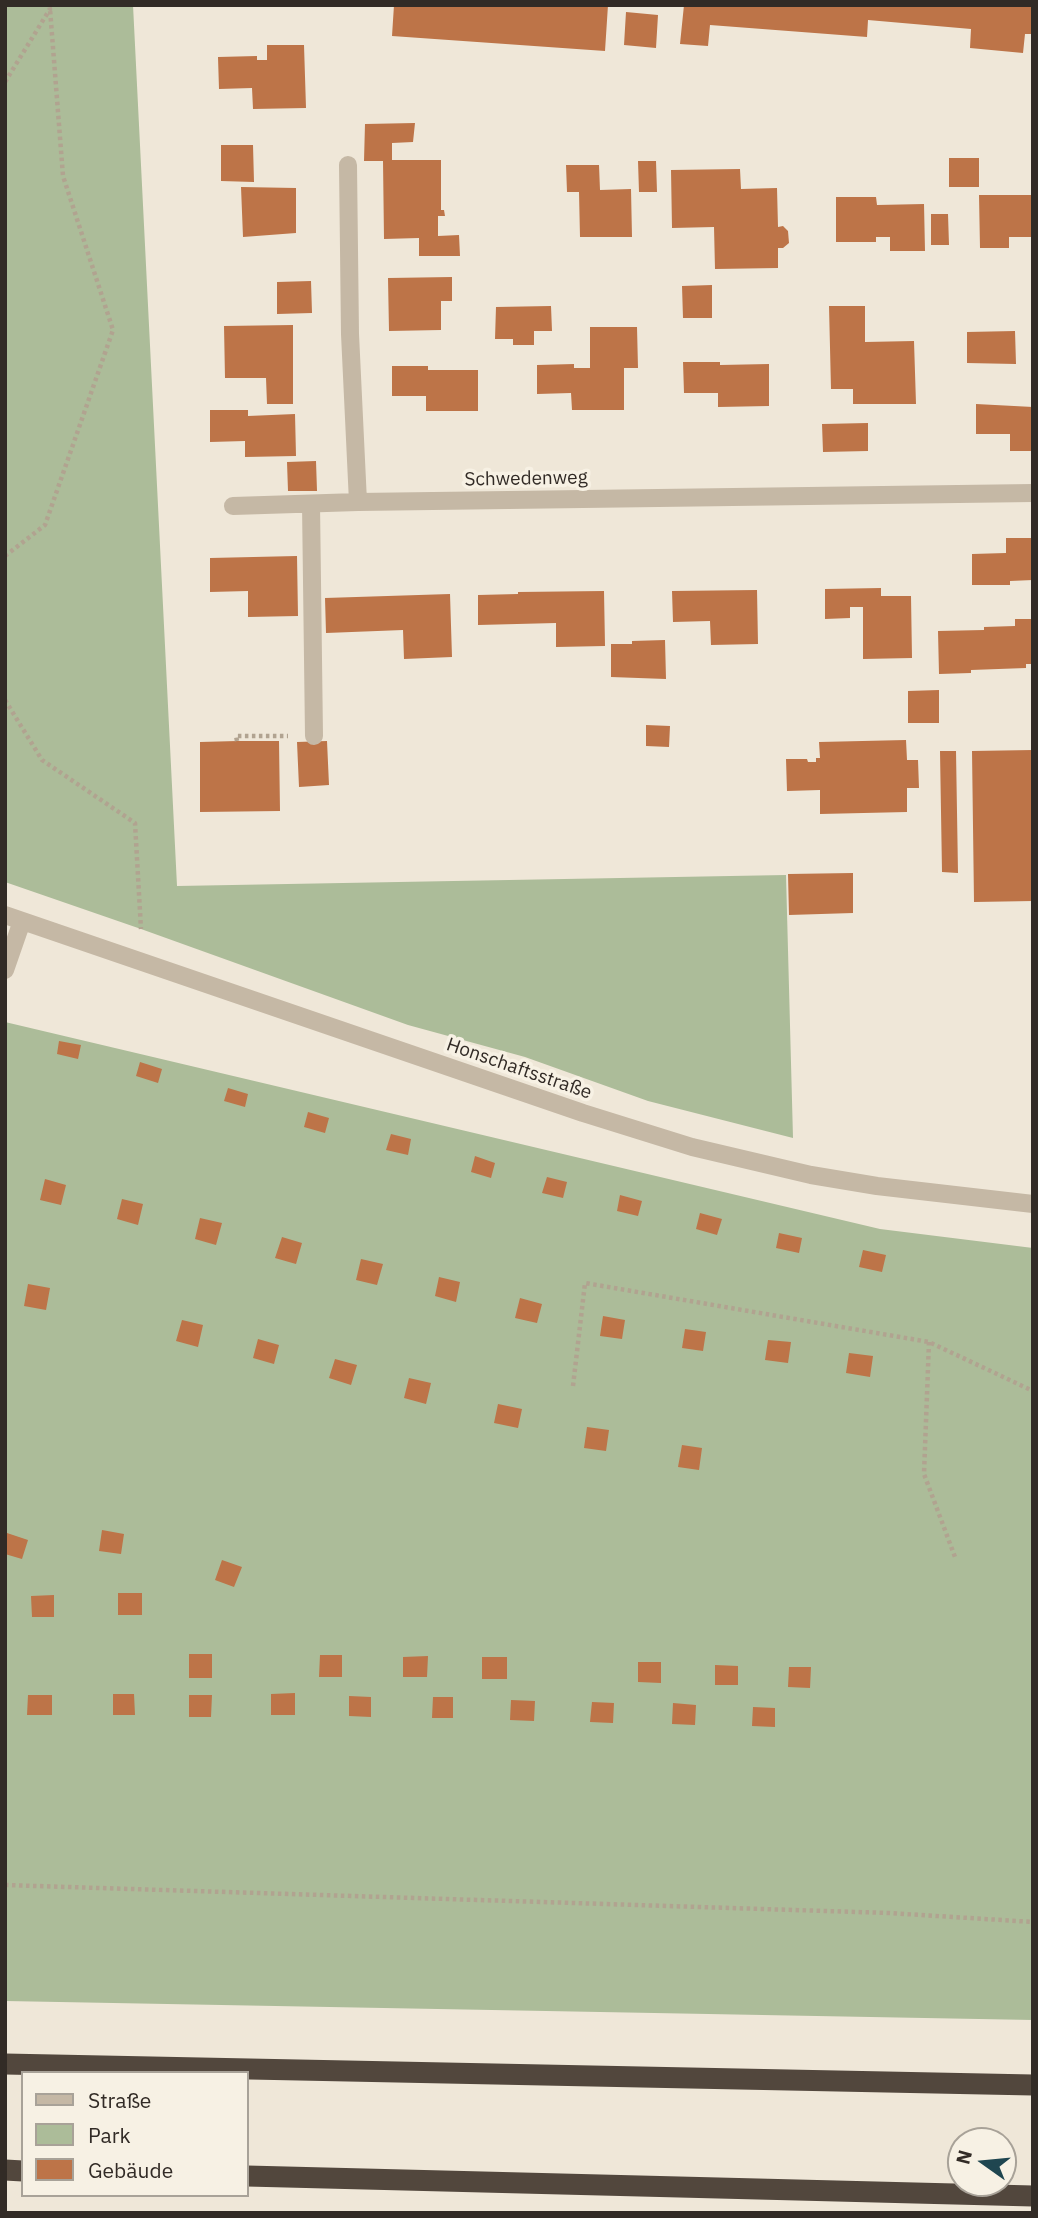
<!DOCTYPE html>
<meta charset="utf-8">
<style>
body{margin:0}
#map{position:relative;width:1038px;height:2218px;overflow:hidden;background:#efe7d8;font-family:"IBM Plex Sans",sans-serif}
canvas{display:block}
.frame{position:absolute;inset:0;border:7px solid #322b26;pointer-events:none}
.legend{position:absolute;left:21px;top:2071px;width:228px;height:126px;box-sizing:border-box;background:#f7f1e4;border:2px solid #a8a298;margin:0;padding:9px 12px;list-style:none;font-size:21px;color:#322b26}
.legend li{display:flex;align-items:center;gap:14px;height:35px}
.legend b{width:35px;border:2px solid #a8a298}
.north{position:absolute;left:947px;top:2127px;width:70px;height:70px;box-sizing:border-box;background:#f7f1e4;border:2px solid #a8a298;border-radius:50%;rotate:285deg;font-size:19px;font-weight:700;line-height:28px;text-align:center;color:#322b26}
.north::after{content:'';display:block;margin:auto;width:24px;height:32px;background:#1f4650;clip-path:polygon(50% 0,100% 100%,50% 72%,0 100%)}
</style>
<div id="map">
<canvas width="1038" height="2218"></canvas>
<div class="frame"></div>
<ul class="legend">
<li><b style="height:9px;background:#c5b8a5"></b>Straße</li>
<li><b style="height:19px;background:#acbc99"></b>Park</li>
<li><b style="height:19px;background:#bd7448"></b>Gebäude</li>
</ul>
<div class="north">N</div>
</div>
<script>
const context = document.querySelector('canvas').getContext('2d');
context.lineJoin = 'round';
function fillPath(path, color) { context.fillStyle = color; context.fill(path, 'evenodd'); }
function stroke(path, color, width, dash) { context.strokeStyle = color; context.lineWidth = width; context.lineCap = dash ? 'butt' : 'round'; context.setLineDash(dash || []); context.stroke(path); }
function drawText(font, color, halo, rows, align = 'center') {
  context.font = font + ' "IBM Plex Sans",sans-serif'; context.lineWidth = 7; context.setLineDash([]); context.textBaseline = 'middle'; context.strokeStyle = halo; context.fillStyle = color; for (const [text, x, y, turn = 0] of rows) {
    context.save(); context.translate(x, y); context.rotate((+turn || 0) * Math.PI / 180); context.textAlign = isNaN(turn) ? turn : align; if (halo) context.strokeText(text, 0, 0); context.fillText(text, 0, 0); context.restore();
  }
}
const green = new Path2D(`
 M5,5h128l44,881 609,-11 7,263 -145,-37 -123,-44 -117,-32 -267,-96 -136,-47z
 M5,1022l875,207 153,19v772l-1028,-19z`);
const building = new Path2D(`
 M394,5h214l-3,46 -213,-15z
 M684,5h349v29h-8l-2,19 -53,-5 1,-19 -103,-9 -1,17 -157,-12 -2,21 -28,-2z
 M626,12l32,3 -2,33 -32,-3z
 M267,45h37l2,63 -53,1 -1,-21 -33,1 -1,-32 39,-1v4h10z
 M415,123l-2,19 -21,1v17h49v50h3l1,6h-7v20l21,-1 1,21h-41v-18l-35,1 -1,-78h-19l1,-37z
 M221,145h32l1,37 -33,-1z
 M949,158h30v29h-30z
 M638,161h18l1,31h-18z
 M566,165h33l1,25 31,-1 1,48h-52l-1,-45h-12z
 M740,169l1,20 36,-1 1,39 5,-1 5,5 1,12 -6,5h-5v20l-63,1 -1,-42 -42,1 -1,-58z
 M241,187l55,1v45l-53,4z
 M979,195h54v42h-24v11h-29z
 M836,197h40l1,8 47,-1 1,47h-35v-14h-14v5h-40z
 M931,214h17l1,31h-18z
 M452,277v24h-11v29l-52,1 -1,-53z
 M311,281l1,32 -35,1v-32z
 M712,285v33h-29l-1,-32z
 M551,306l1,25h-18v14h-21v-6h-18l1,-32z
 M829,306h36v36l49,-1 2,63h-63v-15h-22z
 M293,325v79h-26l-1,-26h-41l-1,-52z
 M590,327h47l1,41h-14v42h-52l-1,-17 -34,1v-29l37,-1v4h16z
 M1015,331l1,33 -49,-1v-31z
 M683,362h37v3l49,-1v42l-51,1v-14h-34z
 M392,366h36v4h50v41h-52v-15h-34z
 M976,404l57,3v44h-23v-17h-34z
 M210,410h38v6l47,-2 1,42 -51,1v-16l-35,1z
 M868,423v28l-45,1 -1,-28z
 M316,461l1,30h-29l-1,-29z
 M1006,538h27v42l-23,1v4h-38v-31l34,-1z
 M297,556l1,60 -50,1v-26l-38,1v-34z
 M881,588v8h30l1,62 -49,1v-52h-13v11l-25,1v-30z
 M757,590l1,54 -47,1 -1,-24 -37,1 -1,-31z
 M604,591l1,55 -49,1v-24l-78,2v-30l40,-1v-2z
 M450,594l2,63 -48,2 -1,-29 -77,3 -1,-35z
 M1015,619h18v45h-7v4l-55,2v3l-32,1 -1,-43 46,-1v-3l31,-1z
 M665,640l1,39 -55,-2v-33h21v-3z
 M939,690v33h-31v-32z
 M646,725l24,1 -1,21 -23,-1z
 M906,740l1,20h11l1,28h-12v24l-87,2v-24l-33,1 -1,-32h21l1,3h8v-4h4l-1,-16z
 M237,741h42l1,70 -80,1v-70z
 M327,741l2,44 -30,2 -2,-45z
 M1033,750v151l-59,1 -2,-151z
 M940,751h16l2,122 -16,-1z
 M853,873v40l-64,2 -1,-41z
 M59,1041l22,4 -3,14 -21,-5z
 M140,1062l22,7 -4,14 -22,-7z
 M228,1088l20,6 -3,13 -21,-6z
 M308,1112l21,6 -4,15 -21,-6z
 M391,1134l20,5 -3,16 -22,-5z
 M475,1156l20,7 -4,15 -20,-6z
 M547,1177l20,5 -4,16 -21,-5z
 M45,1179l21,6 -5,20 -21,-5z
 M620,1195l22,6 -4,15 -21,-5z
 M122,1199l21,5 -5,21 -21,-6z
 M700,1213l22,6 -5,16 -21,-6z
 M200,1218l22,5 -6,22 -21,-6z
 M779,1233l23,5 -3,15 -23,-5z
 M282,1237l20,6 -6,21 -21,-6z
 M863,1250l23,5 -4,17 -23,-5z
 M361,1259l22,5 -6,21 -21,-5z
 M439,1277l21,5 -4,20 -21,-6z
 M28,1284l22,4 -4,22 -22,-4z
 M520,1298l22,6 -5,19 -22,-5z
 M603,1316l22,4 -3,19 -22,-3z
 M182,1320l21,5 -5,22 -22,-6z
 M685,1329l21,3 -3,19 -21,-3z
 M258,1339l21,6 -5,19 -21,-6z
 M768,1340l23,2 -3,21 -23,-3z
 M849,1353l24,3 -3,21 -24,-4z
 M335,1359l22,6 -6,20 -22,-7z
 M409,1378l22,5 -5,21 -22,-6z
 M498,1404l24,5 -4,19 -24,-5z
 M587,1427l22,3 -3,21 -22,-3z
 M682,1445l20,3 -3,22 -21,-3z
 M102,1530l22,4 -3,20 -22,-3z
 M7,1533l21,7 -6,19 -17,-5z
 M222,1560l20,7 -8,20 -19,-7z
 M118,1593h24v22h-24z
 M54,1595v22h-22l-1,-21z
 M189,1654h23v24h-23z
 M320,1655h22v22h-23z
 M428,1656l-1,21h-24v-20z
 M482,1657h25v22h-25z
 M638,1662h23v21l-23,-1z
 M715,1665l23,1v19h-23z
 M789,1667h22l-1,21 -22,-1z
 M295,1693v22h-24v-21z
 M113,1694h21l1,21h-22z
 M28,1695h24v20h-25z
 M189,1695h23l-1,22h-22z
 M349,1696l22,1v20l-22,-1z
 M433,1697h20v21h-21z
 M511,1700l24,1 -1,20 -24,-1z
 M592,1702l22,1 -1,20 -23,-1z
 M673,1703l23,2 -1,20 -23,-1z
 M753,1707l22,1v19l-23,-1z`);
const path = new Path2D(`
 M5,82l45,-73 -1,-4
 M5,556l40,-31 68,-195 -50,-154 -13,-167
 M5,700l37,60 93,63 6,106
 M237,741l-1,-5h52
 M929,1342l-5,132 31,83
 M573,1386l12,-103 344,59 104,49
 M5,1885l884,28 144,9`);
const minor = new Path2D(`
 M348,165l2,169 8,168 675,-9
 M311,504l3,232
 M233,506l125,-4
 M5,915l578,198 109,34 119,28 66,11 156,18
 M5,970l17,-49`);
const highway = new Path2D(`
 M5,2064l1028,21
 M5,2170l18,1
 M247,2176l786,20`);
const streetNames = [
 ["Schwedenweg",526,479,-1],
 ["Honschaftsstraße",519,1069,19]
];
fillPath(green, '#acbc99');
fillPath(building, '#bd7448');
stroke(path, '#b1a390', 4.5, [3.5, 3.5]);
stroke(minor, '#c5b8a5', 18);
stroke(highway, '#52473d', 21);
drawText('19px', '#322b26', '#f7f1e4', streetNames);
</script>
